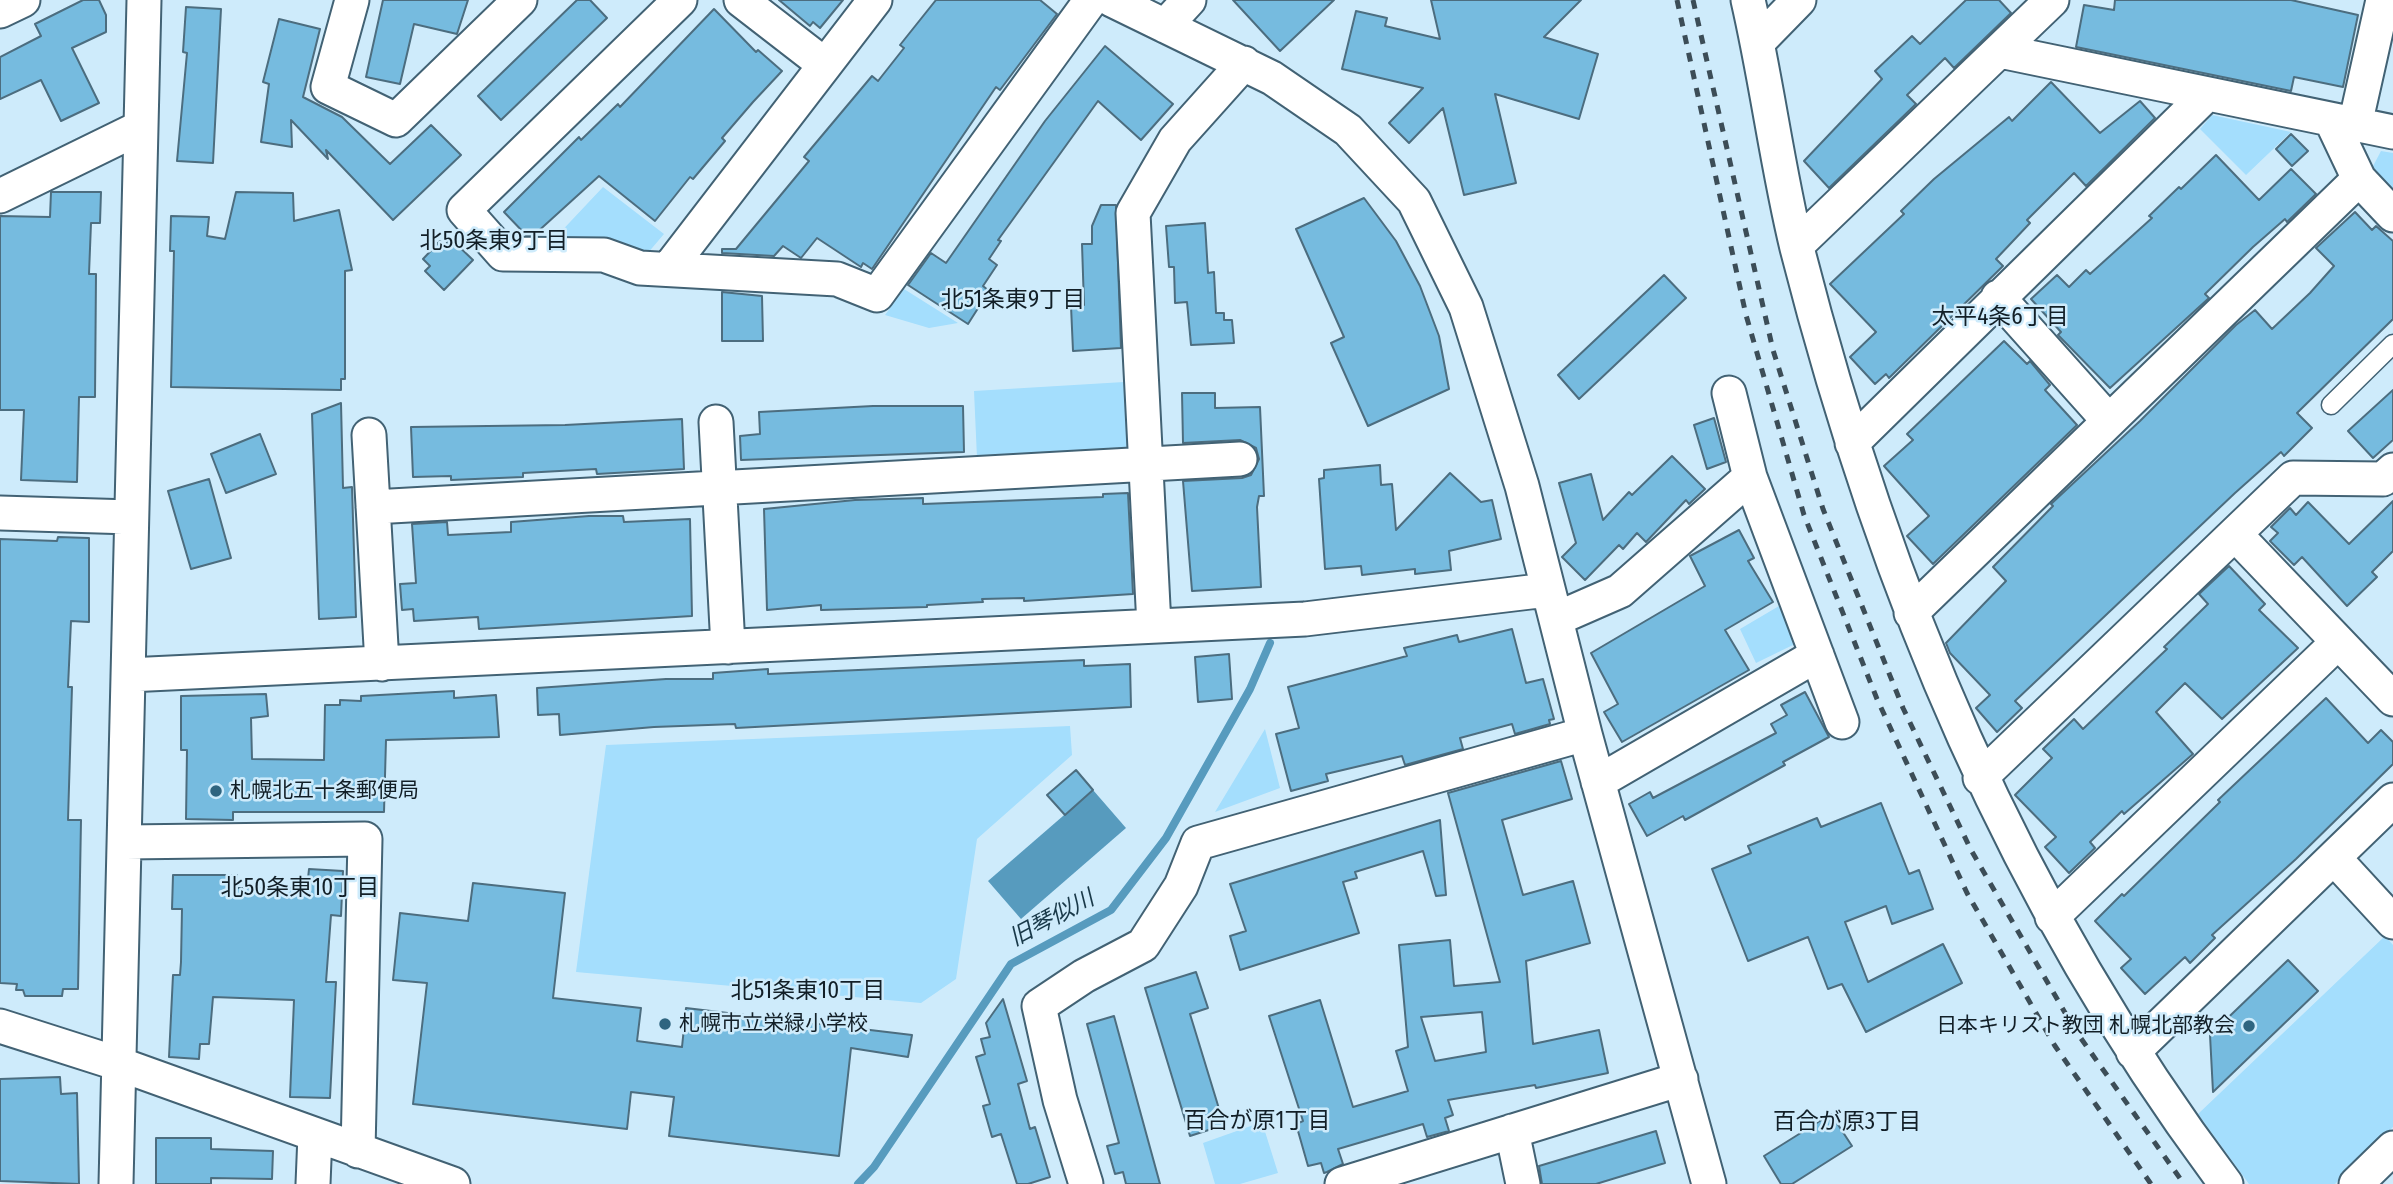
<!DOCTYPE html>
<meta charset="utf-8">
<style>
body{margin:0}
canvas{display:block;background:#ceebfb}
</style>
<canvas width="2393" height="1184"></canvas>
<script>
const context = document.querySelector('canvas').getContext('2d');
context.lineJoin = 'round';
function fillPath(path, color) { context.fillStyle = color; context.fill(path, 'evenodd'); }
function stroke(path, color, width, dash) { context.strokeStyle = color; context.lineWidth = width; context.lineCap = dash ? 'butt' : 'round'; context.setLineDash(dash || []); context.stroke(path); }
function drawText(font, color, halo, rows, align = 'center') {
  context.font = font + ' "Fira Sans Condensed","Noto Sans JP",sans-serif'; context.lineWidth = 5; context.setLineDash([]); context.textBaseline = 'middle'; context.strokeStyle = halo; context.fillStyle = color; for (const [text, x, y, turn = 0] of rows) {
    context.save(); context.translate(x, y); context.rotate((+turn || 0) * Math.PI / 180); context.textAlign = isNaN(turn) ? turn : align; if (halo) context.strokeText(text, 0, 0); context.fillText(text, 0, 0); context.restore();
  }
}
const green = new Path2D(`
 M2212,115l79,17 -45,43 -46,-46z
 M2381,151l12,2v37l-21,-22z
 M603,187l61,47 -23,27 -87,-22z
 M904,289l54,34 -29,5 -44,-13z
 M1124,382l5,62 -7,7 -145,7 -3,-67z
 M1779,606l16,38 -39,19 -16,-34z
 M1070,726l2,29 -95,84 -21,140 -35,24 -345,-31 30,-227z
 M1265,729l15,59 -65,24z
 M2385,936l8,9v182l-58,57h-86l-51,-70z
 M1262,1122l16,51 -38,11h-25l-12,-41z`);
const water = new Path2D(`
 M1093,790l33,38 -105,91 -33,-38z`);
const stream = new Path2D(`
 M858,1184l16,-17 137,-203 100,-54 55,-72 84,-149 20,-46`);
const building = new Path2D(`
 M83,0h16l7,15v17l-34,16 27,55 -38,18 -20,-41 -41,19v-42l41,-21 -6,-12z
 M383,0h85l-11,34 -43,-10 -14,60 -34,-7z
 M577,0h13l17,18 -106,102 -23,-24z
 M779,0h64l-23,28 -7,-6 -3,4z
 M936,0h104l17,14 -57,76 -4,-3 -124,182 -9,-6 -2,4 -44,-29 -16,20 -18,-12 -9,10 -52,-3v-4h14l73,-88 -5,-4 68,-81 6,5 26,-33 -4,-3z
 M1233,0h101l-54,51z
 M1431,0h150l-37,37 54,17 -19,65 -84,-25 21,89 -52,12 -21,-87 -34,35 -20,-20 34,-35 -81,-19 14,-58 31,7 -2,8 55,13z
 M1966,0h33l12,13 -57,55 -9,-10 -38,37 9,9 -87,84 -25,-27 78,-82 -7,-8 37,-35 8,8z
 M2115,0h176l67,15 -15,72 -49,-10 -3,14 -215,-44 8,-42 30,5z
 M186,7l35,2 -8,154 -36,-2 10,-108 -4,-1z
 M714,9l42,43 2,-2 24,21 -29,31 -31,36 3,3 -32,38 -3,-2 -35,44 -56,-45 -65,59h-8l-22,-23 75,-75 2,3 37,-36 2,3z
 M279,19l41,10 -17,68 39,20 48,47 41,-39 30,30 -68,65 -67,-70 2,9 -37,-39 1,27 -31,-5 8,-58 -6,-2z
 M1105,46l68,58 -32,36 -43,-39 -100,139 3,1 -12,18 8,6 -14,21 6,5 -21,33 -60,-39 23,-32 15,10 99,-142z
 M2051,82l49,51 40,-32 15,17 -69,68 -12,-13 -47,47 3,3 -34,36 7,7 -114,112 -3,-4 -11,10 -25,-27 26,-25 -46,-48 74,-70 -3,-3 33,-32 75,-62 3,4z
 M2291,134l17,17 -16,15 -16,-17z
 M2216,155l43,45 32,-31 25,25 -29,28 -2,-3 -32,28 -48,47 4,4 -99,90 -52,-53 3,-3 -30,-33 26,-24 12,12 17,-17 4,4 62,-56 -3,-2 30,-29 2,2z
 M51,192h50l-1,31h-9l-2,51h7l-1,123h-16l-2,85 -56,-2 3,-70h-24v-194l50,1z
 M236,192l57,1 1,28 45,-11 13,60 -7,1v108h-4v11l-170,-3 3,-136h-4l1,-35 38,1 -2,19 18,3z
 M1364,198l32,43 24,45 19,50 10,53 -81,37 -37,-83 13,-6 -48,-108z
 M1101,205h15l5,143 -48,3 -2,-45 13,-1 -2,-61h10v-18z
 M2355,212l17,18 4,-4 17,15v78l-96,94 15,15 -28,28 -3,-4 -46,41 -220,208 7,7 -25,24 -21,-24 14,-13 -40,-42 -4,-10 60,-62 -13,-14 60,-61 -2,-2 89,-83 96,-96 19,-15 17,19 38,-36 24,-27 -18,-18z
 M1205,223l3,50 6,-1 2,41h8v7h8l2,23 -43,2 -4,-43 -12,1 -1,-36h-5l-3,-41z
 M451,239l22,21 -29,30 -19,-19 5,-5 -7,-7 17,-18 4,4z
 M1664,275l22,23 -107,101 -21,-24z
 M722,292l40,4 1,45h-41z
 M2004,341l23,23 3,-3 20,24 -5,5 32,35 -144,139 -26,-28 22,-20 -45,-50 29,-26 -6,-6z
 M2393,390v50l-20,18 -25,-27z
 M1182,393h33v15l45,-1 4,89h-5l-2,11 4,80 -69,4 -9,-110 59,-3 9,-3 8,-16 -3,-11 -16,-8 -57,3z
 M341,403l2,85 9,-1 4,130 -37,2 -7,-205z
 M873,406h90l1,46 -223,8 -1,-24 20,-2 -1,-22z
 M1714,418l12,44 -19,7 -13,-44z
 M682,419l2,50 -87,5 -1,-5 -73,4v4l-72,3v-4l-38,1 -2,-50 154,-2z
 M260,434l16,40 -50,19 -15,-39z
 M1672,456l33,33 -16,15 -3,-4 -40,42 -9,-9 -14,16 -4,-4 -34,35 -23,-23 14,-14 -17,-60 32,-9 12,46 26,-28 3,3z
 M1380,465l1,20 11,-1 4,46 54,-57 31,29 11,-2 9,39 -52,12 2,19 -36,4v-5l-53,6 -1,-9 -36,3 -6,-90 5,-1v-8z
 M209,479l22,79 -40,11 -23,-78z
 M1128,493l5,101 -109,7v-3l-42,1 1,3 -56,3v2l-106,3v-5l-54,5 -3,-101 91,-9 68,-2v6l180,-7v-3z
 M2393,501v50l-21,21 5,5 -30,29 -45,-49 -8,8 -24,-24 8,-8 -7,-6 19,-19 6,7 12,-13 41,42z
 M589,516h34l1,6 66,-3 2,97 -213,13 -1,-12 -64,4 -1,-12 -11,1 -2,-26 16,-1 -4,-59 35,-2 1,13 63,-3v-10z
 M1739,530l15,28 -6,3 25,41 -48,28 24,40 -127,72 -18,-30 14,-8 -27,-51 114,-67 -15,-30z
 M58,537l31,1v84l-18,-1 -3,66h4l-4,133h13l-3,169h-15l-1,7h-37l-2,-6h-7l1,-6 -17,-1v-444l57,2z
 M2229,566l36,38 -6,6 39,38 -76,71 -37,-36 -29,29 37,42 -69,60 -2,-3 -32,31 5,6 -26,25 -24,-26 11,-10 -41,-42 37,-37 -9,-9 31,-30 9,10 84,-80 -3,-2 44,-43 -9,-10z
 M1512,629l14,54 17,-4 11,40 -5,1 1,4 -35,10 -3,-10 -52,14 3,11 -58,16 -3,-9 -76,18 2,7 -37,10 -15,-57 23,-6 -11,-41 119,-31 -3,-8 53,-13 2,7z
 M1229,654l3,45 -34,3 -3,-45z
 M1084,660v6l46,-2 1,43 -395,21 -1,-4 -81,3 -94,8 -1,-21 -21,1 -1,-27 129,-9h47v-6l55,-4v5z
 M454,691v7l42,-3 3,42 -113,3 -2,72h-151v8l-47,-1 1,-69h-6v-54l85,-2 2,22 -17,2 1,41 72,1 1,-55h15v-5l21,1v-5z
 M1805,692l24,45 -46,25 2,3 -100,55 -2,-4 -36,20 -18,-32 21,-12 3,6 123,-65 -5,-9 16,-9 -6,-10z
 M2326,698l42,45 13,-13 12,12v22l-97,95 -84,76 3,3 -25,25 -5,-6 -40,37 -24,-26 10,-9 -36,-38 27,-27 2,2 96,-94 -2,-2z
 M1561,761l11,38 -70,21 21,75 50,-14 17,62 -64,18 7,83 66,-14 9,43 -72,15 -1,-3 -87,15 5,15 -8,3 4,13 -22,6 -4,-13 -85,25 5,15 -16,8 -3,1 -3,-10 -13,3 -12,-42 7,-3 -34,-105 51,-16 33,107 55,-16 -12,-40 12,-4 -9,-102 51,-5 4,46 46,-4 -52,-189zM1482,1012l4,40 -51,9 -14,-44z
 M1076,770l17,20 -28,25 -18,-20z
 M1881,803l28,71 10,-4 14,39 -41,15 -6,-18 -41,16 23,60 75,-38 19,39 -96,49 -24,-48 -14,5 -20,-52 -60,24 -36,-92 39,-16 -3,-7 69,-28 4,9z
 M1440,820l6,75 -10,1 -13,-45 -68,21 2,6 -14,4 16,51 -119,37 -10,-34 16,-5 -16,-47z
 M309,869l34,2 -2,45 -10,-1 -5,67h10l-6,116 -40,-1 4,-97 -81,-3 -4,47h-9l-1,15 -30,-2 4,-82h7l1,-13 1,-53h-10l1,-34h64v13h70z
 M473,883l92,10 -12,105 88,10 -4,33 45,6 4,-39 226,27 -4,22 -57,-9 -12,108 -170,-20 5,-39 -43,-5 -4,37 -214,-25 14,-121 -34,-3 7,-67 68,8z
 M2288,960l30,31 -105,101 -3,-57z
 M1196,972l12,36 -18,6 34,111 -34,11 -45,-148z
 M1003,999l24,82 -9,3 12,45 5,-2 15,50 -22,7h-11l-16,-50 -9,3 -9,-31 7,-2 -14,-47 9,-3 -4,-15 9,-2 -4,-14z
 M1114,1016l46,168h-34l-3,-12 -8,2 -8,-28 12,-3 -32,-119z
 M60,1077l1,17 16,-1 2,91 -79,-3v-102z
 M1831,1114l21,32 -60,38h-11l-17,-28z
 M1656,1131l9,32 -69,21h-54l-3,-18z
 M156,1138h55v11l62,2 -1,28 -61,-1v6h-55z`);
const lane = new Path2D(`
 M2331,405l62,-61`);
const street = new Path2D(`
 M352,0l-24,87 68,33 124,-120
 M680,0l-216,210 39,44 101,1 36,13 197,11 40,16 214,-295
 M741,0l84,65
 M1112,0l160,78 76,52 66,71 52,106 56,179 63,248 124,450
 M1748,0c19,82 29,166 49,248 87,341 217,654 429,936
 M0,11l23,-11
 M1165,26l24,-26
 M1758,42l41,-42
 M2000,51l393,81
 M2331,120l28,59 34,36
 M2355,125l28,-125
 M0,196l139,-68
 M1797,245l255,-245
 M669,268l206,-268
 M1998,297l110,123
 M1729,393l21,84 92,245
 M716,422l12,225
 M369,435l13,229
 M1852,443l355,-349
 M373,507l867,-48
 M0,513l131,4
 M2235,534l158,165
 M1911,613l448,-434
 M1556,619l64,-28 130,-114
 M1154,626l-21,-413 42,-73 69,-77
 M128,675l1177,-56 242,-29
 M1980,778l313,-300 90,1 10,-9
 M1598,782l219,-127
 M126,842l239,-3 -7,312
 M2334,858l59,64
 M2052,917l286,-275
 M0,1026l119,38 334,120
 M2133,1052l260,-252
 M1512,1131l11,53
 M116,1184l28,-1184
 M313,1184l2,-49
 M1086,1184l-26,-84 -21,-94 45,-30 59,-31 38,-59 17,-43 387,-109
 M1342,1184l339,-105
 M2356,1184l37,-36`);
const rail = new Path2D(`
 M1677,0l69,315 58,200 73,184 90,194 88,153 96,138
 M1693,0l80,350 50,159 80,199 68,142 104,180 109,154`);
const markers = [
 [216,791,7,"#2f6580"],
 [665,1024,7,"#2f6580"],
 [2249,1026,7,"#2f6580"]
];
const poiNames = [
 ["札幌北五十条郵便局",230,791],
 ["札幌市立栄緑小学校",679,1024],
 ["日本キリスト教団 札幌北部教会",2235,1026,"right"]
];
const neighbourhoodNames = [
 ["北50条東9丁目",494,242],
 ["北51条東9丁目",1013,301],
 ["太平4条6丁目",2000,318],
 ["北50条東10丁目",300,889],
 ["北51条東10丁目",808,992],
 ["百合が原1丁目",1257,1122],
 ["百合が原3丁目",1847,1123]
];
const waterNames = [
 ["旧琴似川",1052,919,-28]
];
fillPath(green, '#a4defd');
fillPath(water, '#579bbe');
stroke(stream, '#579bbe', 8);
fillPath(building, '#76bbdf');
stroke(building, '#4c6d7f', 2);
stroke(lane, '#426274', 21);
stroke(street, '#426274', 37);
stroke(lane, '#fff', 18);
stroke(street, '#fff', 33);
stroke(rail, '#3c4d57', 5, [9, 9]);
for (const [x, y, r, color] of markers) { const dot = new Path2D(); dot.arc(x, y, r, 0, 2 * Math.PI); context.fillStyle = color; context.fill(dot); stroke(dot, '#ceebfb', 2.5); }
drawText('21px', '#121f27', '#ceebfb', poiNames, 'left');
drawText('23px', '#121f27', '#ceebfb', neighbourhoodNames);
drawText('italic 23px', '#193949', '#ceebfb', waterNames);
</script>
